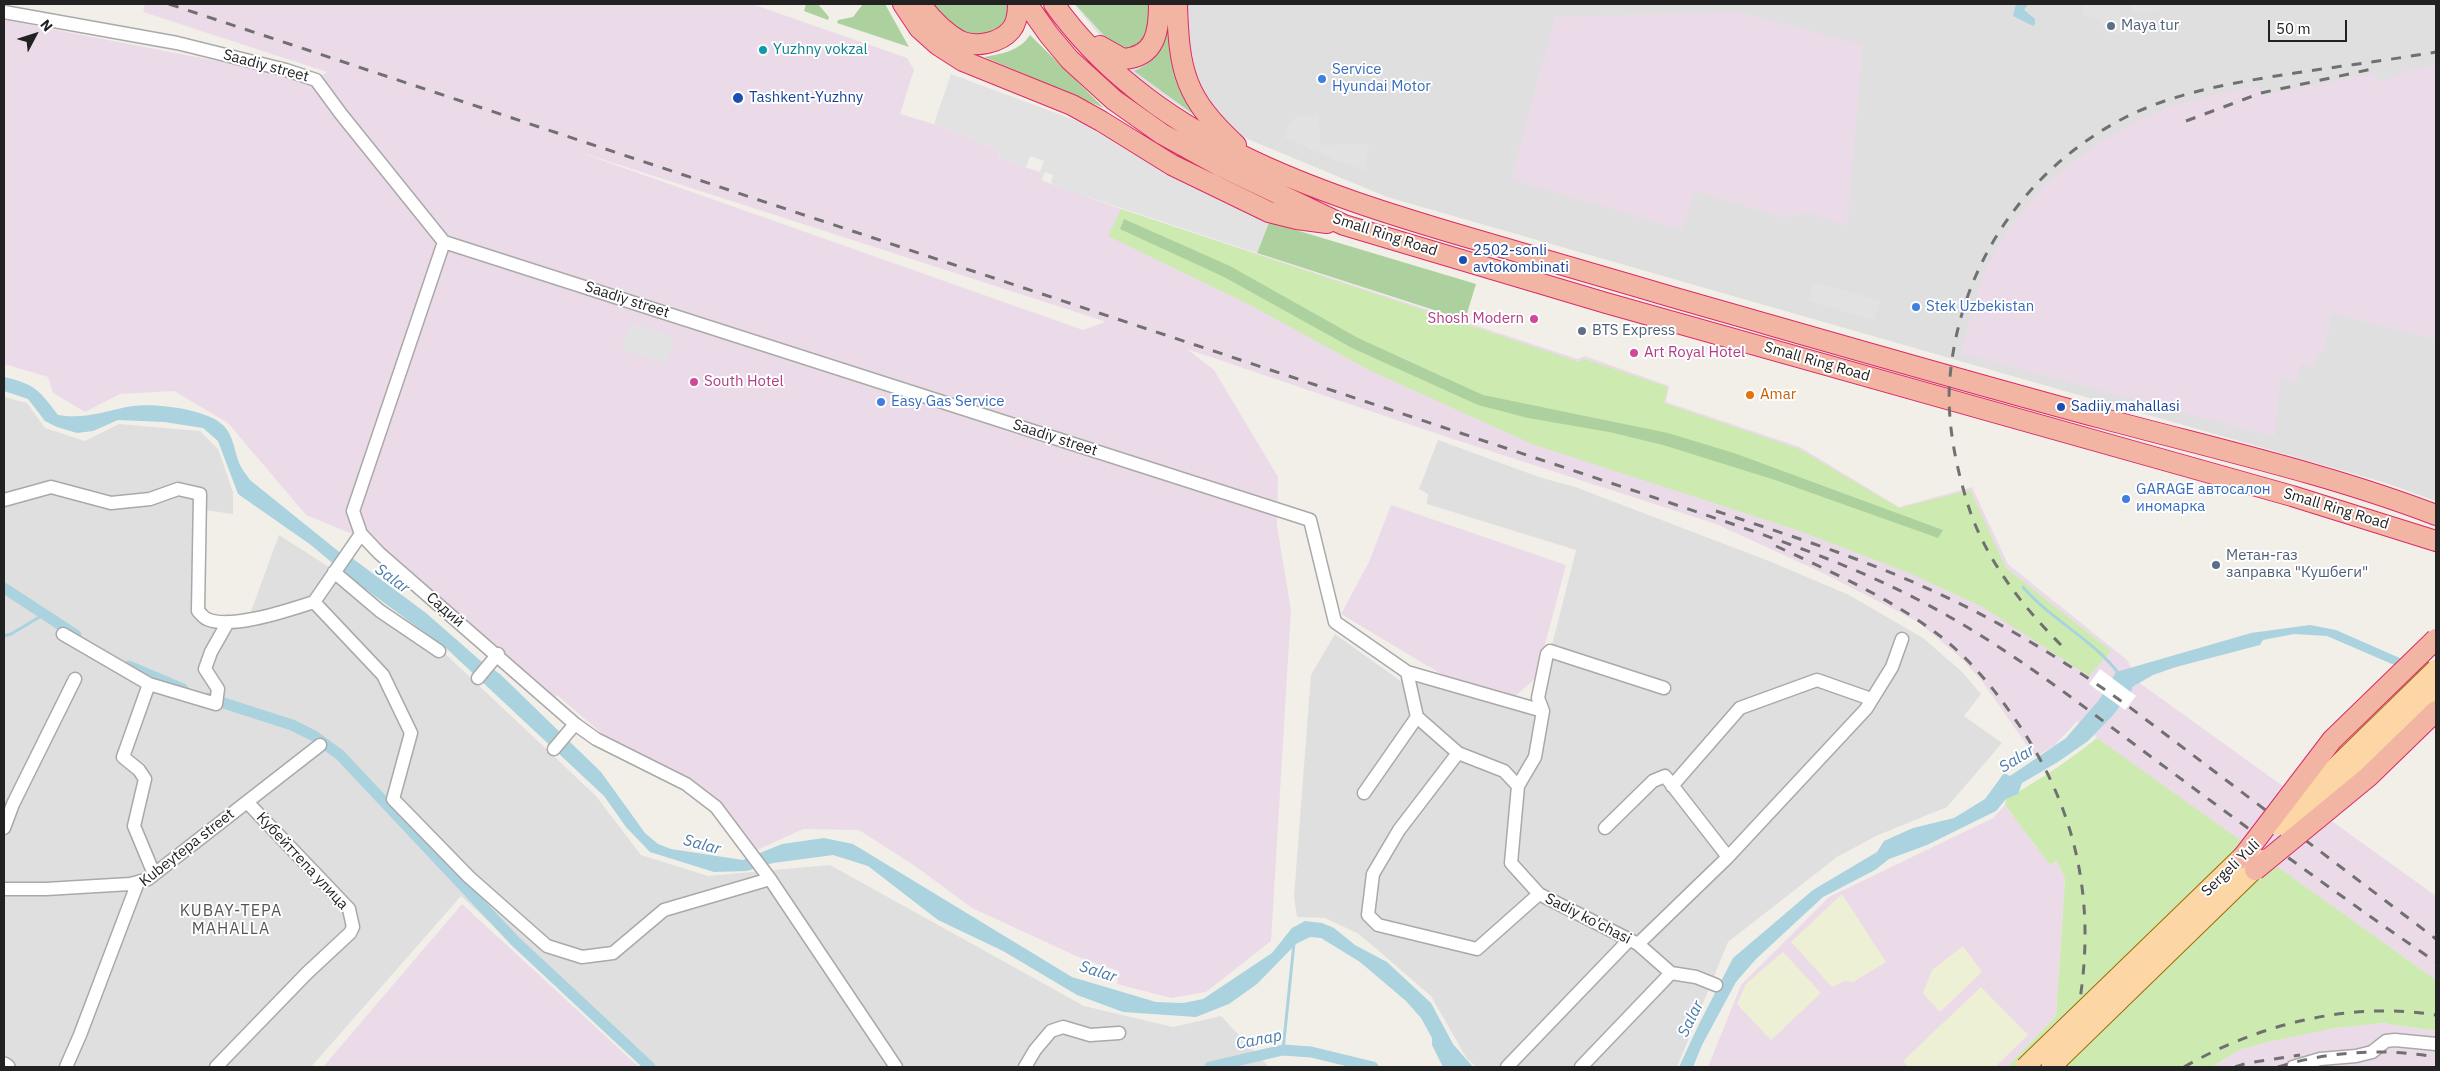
<!DOCTYPE html>
<meta charset="utf-8">
<style>
body{margin:0}
#map{position:relative;width:2440px;height:1071px;overflow:hidden;background:#f2efe9;font-family:"IBM Plex Sans",sans-serif}
canvas{display:block}
.frame{position:absolute;inset:0;border:5px solid #222;pointer-events:none}
.north{position:absolute;left:10px;top:10px;width:50px;height:50px;-webkit-text-stroke:4px #fff;paint-order:stroke;rotate:50deg;font-size:14px;font-weight:700;line-height:20px;text-align:center;color:#222}
.north::after{content:'';display:block;margin:auto;width:18px;height:22px;background:#222;clip-path:polygon(50% 0,100% 100%,50% 72%,0 100%)}
.scale{position:absolute;left:2268px;top:20px;width:79px;height:22px;box-sizing:border-box;border:2px solid #222;border-top:0;padding-left:6px;font-size:15px;line-height:18px;white-space:nowrap;color:#222;-webkit-text-stroke:4px #fff;paint-order:stroke}
</style>
<div id="map">
<canvas width="2440" height="1071"></canvas>
<div class="frame"></div>
<div class="north">N</div>
<div class="scale">50 m</div>
</div>
<script>
const context = document.querySelector('canvas').getContext('2d');
context.lineJoin = 'round';
function fillPath(path, color) { context.fillStyle = color; context.fill(path, 'evenodd'); }
function stroke(path, color, width, dash) { context.strokeStyle = color; context.lineWidth = width; context.lineCap = dash ? 'butt' : 'round'; context.setLineDash(dash || []); context.stroke(path); }
function drawText(font, color, halo, rows, align = 'center') {
  context.font = font + ' "IBM Plex Sans",sans-serif'; context.lineWidth = 4; context.setLineDash([]); context.textBaseline = 'middle'; context.strokeStyle = halo; context.fillStyle = color; for (const [text, x, y, turn = 0] of rows) {
    context.save(); context.translate(x, y); context.rotate((+turn || 0) * Math.PI / 180); context.textAlign = isNaN(turn) ? turn : align; if (halo) context.strokeText(text, 0, 0); context.fillText(text, 0, 0); context.restore();
  }
}
const residential = new Path2D(`
 M1074,4h1362v497l-50,-18 -999,-286 -190,-79 -66,-45z
 M4,397l23,6 18,25 40,13 34,-17 81,7 18,18 15,43v22l-28,-4 -3,104 33,3 15,-3 29,-79 61,39 99,74 157,148 45,59 67,21 122,-11 254,141 89,21 48,-11 48,51h-623l-185,-171 -150,171h-307z
 M1438,440l101,37 36,10 194,74 80,34 74,43 38,33 20,23 -17,22 38,27 -55,64 -71,29 -39,21 -109,85 -51,125h-200l-10,-8 -36,-63 -72,-62 -34,-16 -28,-1 -3,-20 17,-222 24,-41 67,48 47,4 87,23 40,-159 -149,-46 1,-10 -9,-5z`);
const industrial = new Path2D(`
 M145,4h607l155,54 7,12 -14,44 34,10 66,26 -1,8 41,14 -2,7 83,30 457,150 7,-3 84,30 -3,16 134,45 99,60 73,-20 36,77 119,96 14,24 295,212v84l-324,-230 -35,-29 -23,25 -19,11 -53,-76 -21,-23 -43,-36 -93,-48 -109,-50 -275,-89 -254,-86 27,21 64,107 -1,49 14,84 -20,331 -65,51 -35,6 -54,-14 2,-13 -34,-11 -113,-52 -57,-42 -56,-36 -56,-1 -48,22 -49,-59 -100,-55 -49,-42 -4,4 -174,-154 -73,-30 -78,-92 -54,-32 -54,3 -35,18 -32,-19 -5,-16 -44,-13v-344l312,60 11,-8 -184,-60zM573,150l531,171 1,1 -22,8z
 M1738,12l125,33 -16,181 -37,-13 -28,4 -87,-26 -13,39 -171,-51 44,-162z
 M2436,66v273l-104,-26 -8,39h-6l-4,15 -14,-3 -4,18 -16,-3 -5,58 -315,-84 26,-86 25,-43 33,-39 48,-38 46,-27 38,-15 41,-11 42,-8 3,9h4l108,-22 8,10 25,-13z
 M1391,505l175,60 -30,113 -22,19 -61,-16 -112,-67 28,-52z
 M2005,805l45,60 7,-4 8,18 -9,137 -49,51h-299l33,-82 88,-88 164,-79z
 M462,904l177,163h-316z
 M2382,1023l54,8v36h-224l27,-17 29,-8 68,-14z`);
const farmland = new Path2D(`
 M1842,894l44,68 -33,20 -9,-1 -12,6 -41,-45z
 M1963,946l19,26 -42,40 -17,-19 9,-23z
 M1783,952l38,41 -50,47 -34,-36 9,-20z
 M1981,987l47,48 -33,32h-86l-6,-6z`);
const grass = new Path2D(`
 M1121,209l458,153 5,-3 84,28 -4,16 135,46 100,59 71,-18 36,78 105,83 -22,25 -108,-70 -74,-34 -110,-42 -265,-86 -163,-74 -115,-63 -146,-71z
 M2097,738l339,242v51l-54,-8 -46,5 -68,14 -29,8 -27,17h-205l49,-51 9,-137 -8,-18 -7,4 -45,-60 1,-6c32,-18 62,-38 91,-61z`);
const forest = new Path2D(`
 M806,4h12l11,13 -1,3 -24,-9z
 M863,4h22l24,43 -72,-24 1,-3 15,-3z
 M931,4h77c1,11 -1,16 -9,24 -6,6 -9,6 -17,6 -23,2 -36,-15 -51,-30z
 M1075,4h76v16l-9,24 -15,7 -15,-7z
 M1166,4c5,41 5,77 30,112l-62,-45c33,-13 32,-37 32,-67z
 M1030,35l74,73 -120,-51c17,-3 36,-6 46,-22z
 M1124,219l106,47 128,72 125,57 185,38 66,20 209,77 -5,8 -163,-58 -112,-35 -54,-13 -81,-14 -50,-13 -126,-57 -128,-71 -104,-48z
 M1269,222l207,62 -11,36 -208,-67z`);
const parking = new Path2D(`
 M2082,4h37l2,30h-9l-18,-17 -11,-1z
 M2131,4h28l1,7 -29,1z
 M951,74l129,48 83,49 106,51 -12,31 -196,-65 -10,-5 2,-8 -8,-3 -3,8 -5,-1 7,-18 -14,-5 -4,11 -27,-9 1,-8 -66,-26z
 M1298,115h21l1,30 49,-1 -4,26 -28,-9 -53,-24 5,-13z
 M1814,282l66,19 -6,19 -66,-19z
 M631,323l44,14 -9,27 -44,-14z`);
const water = new Path2D(`
 M2016,4h12l-4,6 11,9v5l-2,2 -20,-10z
 M4,377c31,7 35,13 54,38 27,5 49,-5 75,-9 22,-3 75,3 91,20 9,10 10,22 14,34 2,7 8,14 12,20l98,79 4,-1 74,55 56,49 18,12 101,98 44,61 13,11 13,5 72,11 39,-16 42,-6 29,6 219,133 84,25 27,1 20,-4 69,-46 20,-25 13,-7 17,2 12,5 21,17 32,17 44,41 22,41 20,23h-30l-11,-22v-7l-11,-20 -15,-17 -46,-39 -39,-24 -11,-1 -14,7 -39,40 -28,20 -33,13 -73,-5 -46,-17 -74,-44 -65,-31 -70,-54 -35,-11 -60,8 -26,8 -33,1 -64,-20 -24,-25 -22,-31 -157,-147 -98,-72 -38,-32 -73,-51 -20,-53 -15,-13 -39,-6 -46,-2 -25,11 -16,2 -20,-6 -12,-6 -17,-22 -24,-8z
 M2310,625l26,5 100,44v9l-109,-47 -33,-2 -31,6 -3,5 -84,22 -23,8 -21,12v3l-18,24 -26,27 -30,21 -36,21 -4,11 -12,5 -10,12 -69,34 -38,14 -14,11 -52,27 -67,62 -20,23 -34,63 -9,22h-14l20,-43 34,-66 80,-68 64,-38 7,-11 29,-13 41,-10 31,-19 19,-26 6,3 56,-38 33,-38 17,-28 135,-39z`);
const pier = new Path2D(`
 M2100,669l36,27 -11,14 -36,-26z`);
const stream = new Path2D(`
 M2023,587c28,33 71,53 96,87
 M4,636l7,-2 32,-19
 M1283,1050l11,-107`);
const canal = new Path2D(`
 M4,588l72,47
 M129,666l54,23
 M208,698l84,27 22,11 26,19 175,186 135,126
 M1210,1067l73,-17 28,2 62,15`);
const minor = new Path2D(`
 M4,12l173,31 109,27 30,10 25,34 103,128 866,278 25,102 72,50 10,45 41,36 46,18 14,15 -7,77 28,31 99,50 33,29 25,4 20,8
 M444,242l-91,269 8,23 18,19 196,171 21,15 90,45 30,23 54,72 126,188
 M4,500l47,-13 60,16 39,-4 28,-10 22,5 -2,117c3,3 6,7 9,8 24,11 82,-9 107,-17l69,73 28,58 -18,66 76,78 78,69 35,11 31,-4 51,-43 106,-31
 M334,572l46,39 59,40
 M314,602l47,-68
 M63,634l86,50 67,20 2,-15 -13,-20 6,-17 17,-30
 M1407,672l136,39
 M478,678l20,-24
 M149,684l-26,73 16,13 6,9 -11,47 20,48
 M554,749l21,-25
 M1458,753l-59,77 -26,44 -5,41 10,10 99,24 62,-55
 M1518,786l17,-29 8,-46 -5,-13 9,-44 3,-3 114,37
 M1672,786l68,-78 77,-28 54,19
 M1364,793l53,-76
 M4,828l9,-24 62,-125
 M1605,828l48,-47 12,-5 63,81
 M4,889h42l84,-5 8,-2
 M1638,944l90,-87 138,-148 26,-42 10,-28
 M66,1067l14,-32 58,-153 10,-3 172,-134
 M216,1067l91,-94 43,-40 3,-6 -4,-18 -102,-107
 M1025,1067l10,-17 16,-19 12,-4 27,8 29,-2
 M1507,1067l122,-127
 M1581,1067l90,-94
 M2293,1067l27,-8 36,-3 16,-4 14,-11 9,-1 41,4`);
const tertiary = new Path2D(`
 M4,1065l3,2`);
const trunk = new Path2D(`
 M903,4l16,24 19,17 25,16 109,44 29,16 71,44 97,47 28,7 30,4
 M920,4c10,13 25,29 40,37 16,7 40,2 51,-11 6,-7 7,-18 7,-26
 M1027,4l22,31 21,25 44,40 48,34 58,32 124,59 262,78 686,193 144,45
 M1054,4c97,136 263,189 416,234 68,20 135,39 202,59 144,41 288,83 433,122 111,30 224,55 331,96
 M1177,4c2,68 8,94 59,141
 M1100,46l23,13c33,-2 36,-28 36,-55`);
const rail = new Path2D(`
 M169,4l1478,491c102,35 207,67 301,121 71,40 136,91 202,140 95,70 189,140 286,206
 M2186,121l75,-28 111,-24
 M1716,511c69,23 139,45 206,75 73,32 142,74 206,120l308,233
 M1776,546c53,25 108,49 156,84 31,22 56,51 78,82 80,110 92,226 55,355
 M2061,645c-38,-38 -75,-85 -92,-137 -13,-40 -23,-88 -19,-131 10,-112 76,-209 176,-260 52,-26 112,-35 169,-44 47,-7 94,-13 141,-21
 M2184,1067c75,-43 167,-66 252,-52
 M2235,1067l12,-4 53,-8
 M2278,1067c51,-16 106,-19 158,-10`);
const primaryBridge = new Path2D(`
 M2276,825l160,-156
 M2290,832l146,-143
 M2025,1067l227,-220
 M2051,1067l214,-208`);
const trunkBridge = new Path2D(`
 M2242,858l90,-118 104,-101
 M2255,870l113,-93 68,-66`);
const markers = [
 [2111,26,5,"#5c6f8a"],
 [763,50,5,"#0f9aa8"],
 [1322,79,5,"#3f7fe0"],
 [738,98,6,"#1a4fb4"],
 [1463,260,5,"#1a4fb4"],
 [1916,307,5,"#3f7fe0"],
 [1534,319,5,"#d1479c"],
 [1582,331,5,"#5c6f8a"],
 [1634,353,5,"#d1479c"],
 [694,382,5,"#d1479c"],
 [1750,395,5,"#e8710a"],
 [881,402,5,"#3f7fe0"],
 [2061,407,5,"#1a4fb4"],
 [2126,499,5,"#3f7fe0"],
 [2216,565,5,"#5c6f8a"]
];
const serviceNames = [
 ["Maya tur",2121,26],
 ["BTS Express",1592,331],
 ["Метан-газ",2226,556],
 ["заправка \"Кушбеги\"",2226,573]
];
const cultureNames = [
 ["Yuzhny vokzal",773,50]
];
const streetNames = [
 ["Saadiy street",266,66,15],
 ["Small Ring Road",1385,235,18],
 ["Saadiy street",627,300,18],
 ["Small Ring Road",1817,362,16],
 ["Saadiy street",1055,438,18],
 ["Small Ring Road",2336,509,17],
 ["Садий",445,610,41],
 ["Kubeytepa street",187,848,-38],
 ["Кубейттепа улица",302,861,47],
 ["Sergeli Yuli",2231,868,-44],
 ["Sadiy ko'chasi",1588,919,27]
];
const shopNames = [
 ["Service",1332,70],
 ["Hyundai Motor",1332,87],
 ["Stek Uzbekistan",1926,307],
 ["Easy Gas Service",891,402],
 ["GARAGE автосалон",2136,490],
 ["иномарка",2136,507]
];
const transitNames = [
 ["Tashkent-Yuzhny",749,98],
 ["2502-sonli",1473,251],
 ["avtokombinati",1473,268],
 ["Sadiiy mahallasi",2071,407]
];
const hotelNames = [
 ["Shosh Modern",1524,319,"right"],
 ["Art Royal Hotel",1644,353],
 ["South Hotel",704,382]
];
const foodNames = [
 ["Amar",1760,395]
];
const waterNames = [
 ["Salar",392,579,36],
 ["Salar",2017,759,-32],
 ["Salar",702,845,15],
 ["Salar",1098,972,18],
 ["Salar",1691,1019,-64],
 ["Салар",1259,1040,-11]
];
const neighbourhoodNames = [
 ["KUBAY-TEPA",231,911],
 ["MAHALLA",231,929]
];
fillPath(residential, '#e0dfdf');
fillPath(industrial, '#ebdbe8');
fillPath(farmland, '#eef0d5');
fillPath(grass, '#cdebb0');
fillPath(forest, '#add19e');
fillPath(parking, '#e2e2e2');
fillPath(water, '#aad3df');
fillPath(pier, '#fff');
stroke(stream, '#aad3df', 3);
stroke(canal, '#aad3df', 11);
stroke(minor, '#a9a9a9', 15);
stroke(tertiary, '#a9a9a9', 18);
stroke(trunk, '#dc2a67', 22);
stroke(minor, '#fff', 12);
stroke(tertiary, '#fff', 15);
stroke(trunk, '#f2b4a3', 20);
stroke(rail, '#707070', 3, [10, 10]);
stroke(primaryBridge, '#a06b00', 21, []);
stroke(trunkBridge, '#dc2a67', 22, []);
stroke(primaryBridge, '#fcd6a4', 19);
stroke(trunkBridge, '#f2b4a3', 20);
for (const [x, y, r, color] of markers) { const dot = new Path2D(); dot.arc(x, y, r, 0, 2 * Math.PI); context.fillStyle = color; context.fill(dot); stroke(dot, '#fff', 2); }
drawText('15px', '#4e5e75', '#fff', serviceNames, 'left');
drawText('15px', '#0d838f', '#fff', cultureNames, 'left');
drawText('15px', '#222', '#fff', streetNames);
drawText('15px', '#366cbe', '#fff', shopNames, 'left');
drawText('15px', '#164399', '#fff', transitNames, 'left');
drawText('15px', '#b23c85', '#fff', hotelNames, 'left');
drawText('15px', '#c56008', '#fff', foodNames, 'left');
drawText('italic 16px', '#4a7aab', '#fff', waterNames);
context.letterSpacing = '1px';
drawText('16px', '#555', '#fff', neighbourhoodNames);
context.letterSpacing = '0px';
</script>
